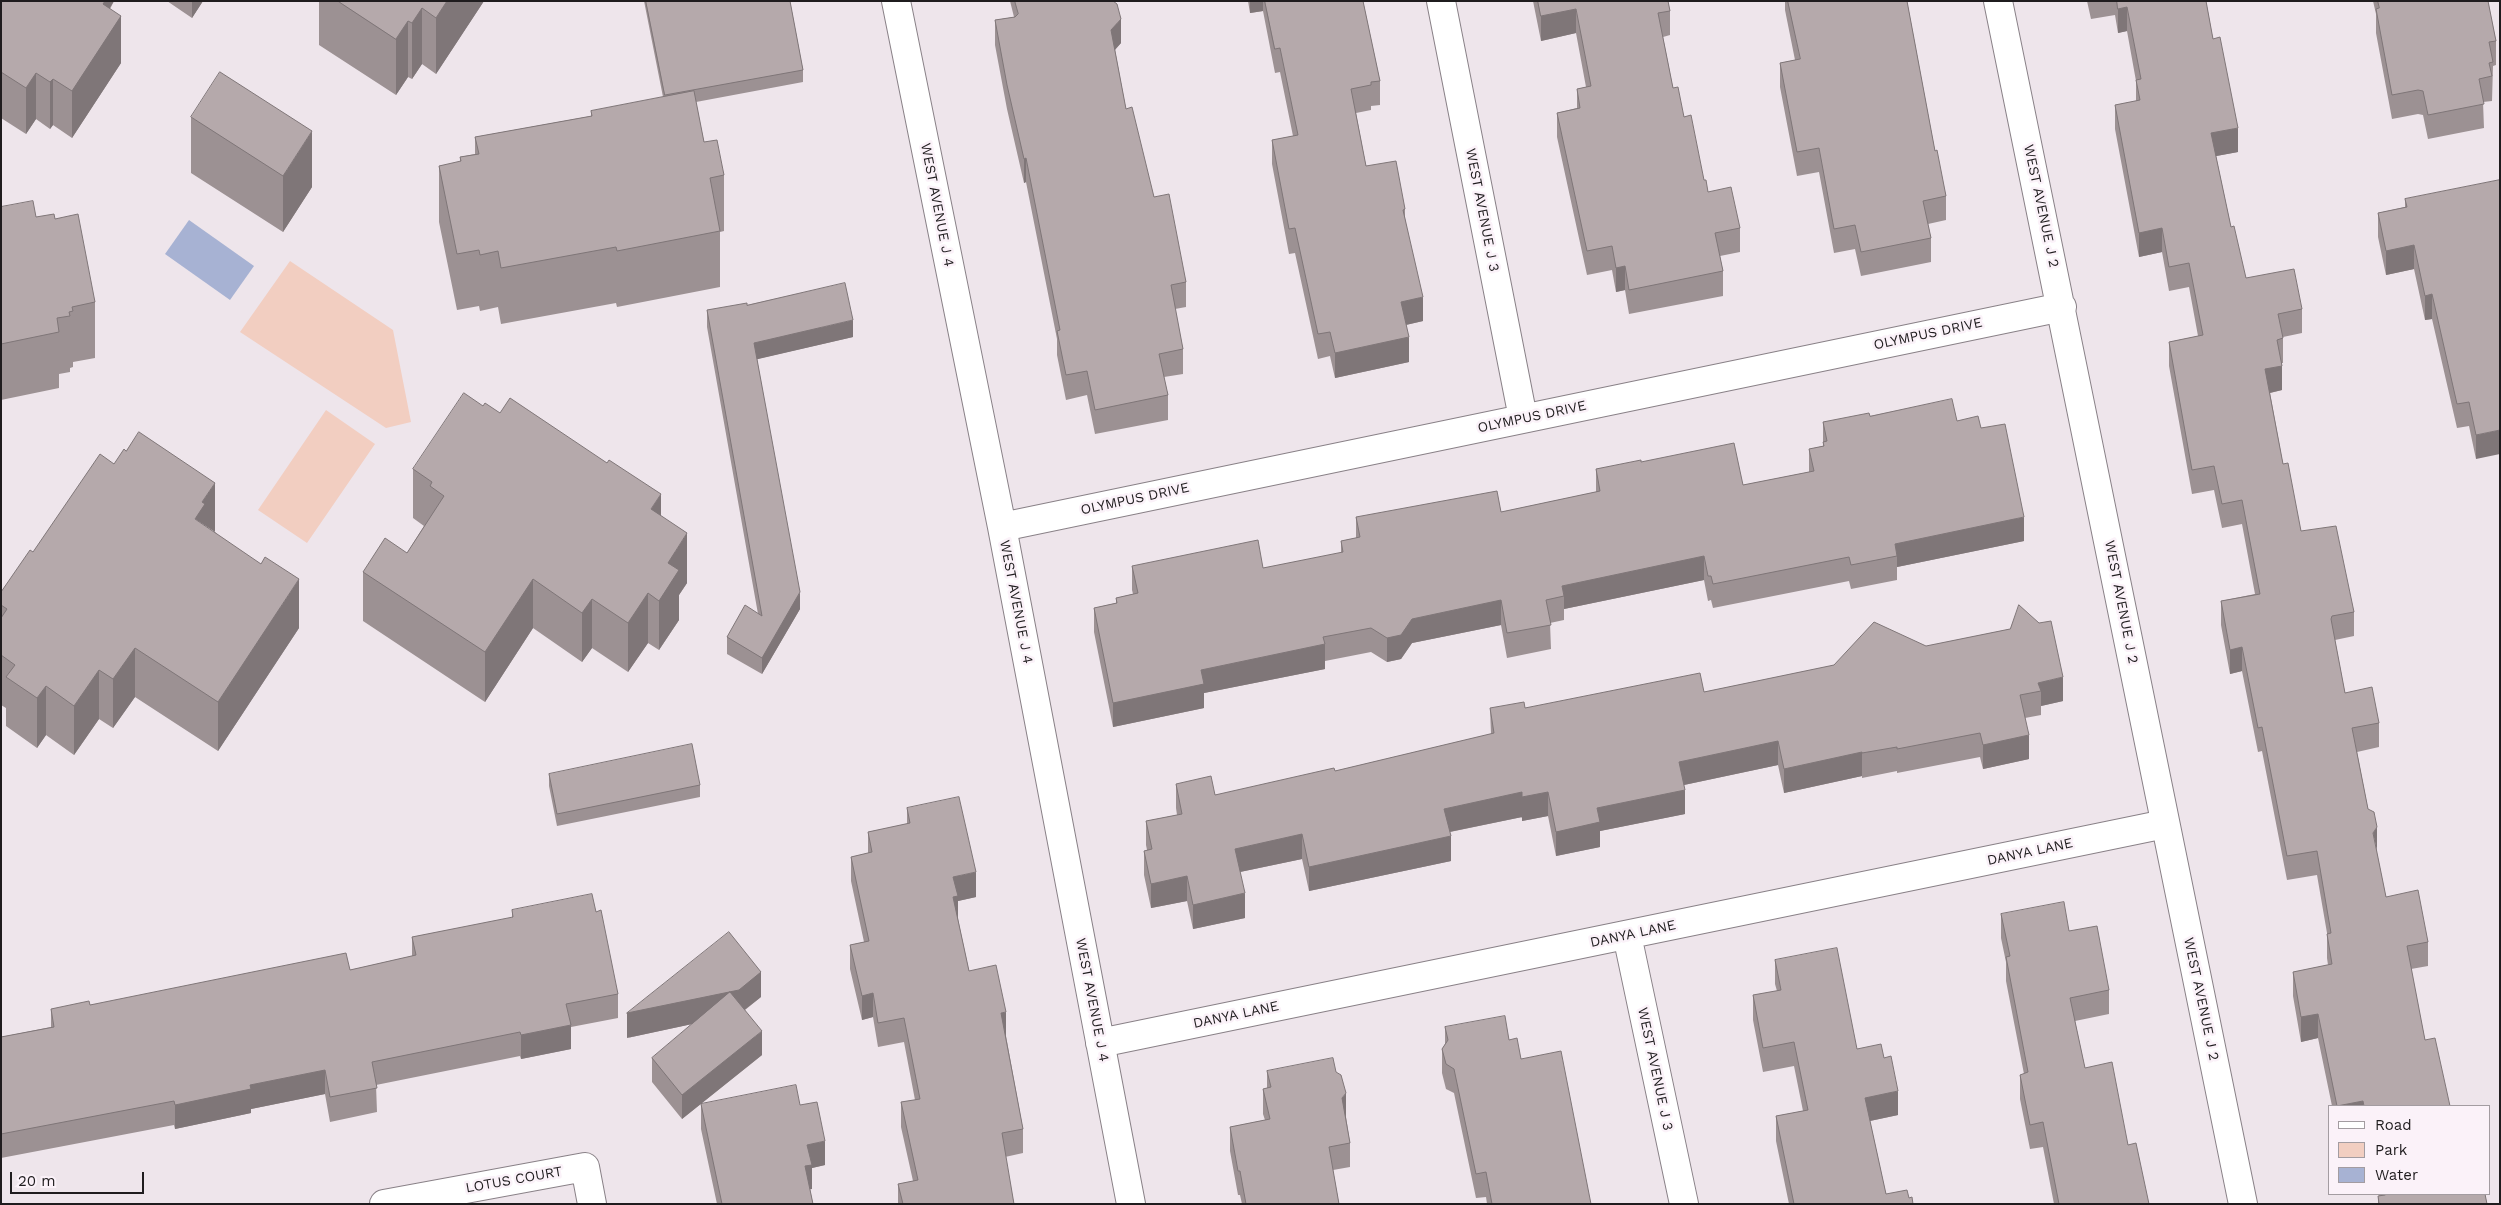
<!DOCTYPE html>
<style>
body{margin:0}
#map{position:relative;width:2501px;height:1205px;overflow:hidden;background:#eee5eb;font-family:"Work Sans",sans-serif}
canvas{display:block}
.frame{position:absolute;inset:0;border:2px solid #1f1c1e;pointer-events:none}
.legend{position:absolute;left:2328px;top:1105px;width:162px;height:90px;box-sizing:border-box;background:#fbf2f9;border:1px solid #a39ca1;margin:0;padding:6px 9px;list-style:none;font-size:15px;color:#1f1c1e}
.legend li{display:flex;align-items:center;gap:10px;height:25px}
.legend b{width:25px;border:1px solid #a39ca1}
.scale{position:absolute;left:10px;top:1172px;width:134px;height:22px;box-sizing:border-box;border:2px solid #1f1c1e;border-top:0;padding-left:6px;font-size:15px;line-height:18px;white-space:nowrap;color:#1f1c1e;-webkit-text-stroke:4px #fbf2f9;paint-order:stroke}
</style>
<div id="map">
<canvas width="2501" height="1205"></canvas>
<div class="frame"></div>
<ul class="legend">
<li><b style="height:6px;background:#fff"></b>Road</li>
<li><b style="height:14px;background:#f2cec1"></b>Park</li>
<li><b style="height:14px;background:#a7b2d3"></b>Water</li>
</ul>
<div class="scale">20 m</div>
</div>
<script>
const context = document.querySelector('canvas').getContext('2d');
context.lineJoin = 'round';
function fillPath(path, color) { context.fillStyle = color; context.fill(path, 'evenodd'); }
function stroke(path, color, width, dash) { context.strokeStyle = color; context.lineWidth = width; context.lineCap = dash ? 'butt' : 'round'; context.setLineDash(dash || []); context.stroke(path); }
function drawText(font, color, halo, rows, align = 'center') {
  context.font = font + ' "Work Sans",sans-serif'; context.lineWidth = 5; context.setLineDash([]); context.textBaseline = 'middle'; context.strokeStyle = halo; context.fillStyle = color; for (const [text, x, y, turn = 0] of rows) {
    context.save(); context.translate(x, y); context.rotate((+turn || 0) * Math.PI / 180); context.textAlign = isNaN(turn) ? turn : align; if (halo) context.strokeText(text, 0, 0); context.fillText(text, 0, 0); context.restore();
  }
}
const green = new Path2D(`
 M290,261l103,69 18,92 -25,6 -146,-96z
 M326,410l49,34 -68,99 -49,-33z`);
const water = new Path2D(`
 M189,220l65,46 -24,34 -65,-46z`);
const minor = new Path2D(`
 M896,1l106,526 129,677
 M1441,1l82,417
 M1998,1l245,1203
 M1002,527l1060,-220
 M1627,935l57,269
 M1100,1043l1065,-219
 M384,1204l201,-37 7,37`);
const wall = new Path2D(`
 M1,1h113l-4,8 11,54 -49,75 -19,-13 -3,4 -14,-10 -10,15 -25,-16z
 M167,1h36l-11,17z
 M319,1h165l-48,73 -14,-10 -10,15 -4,-2 -12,18 -77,-50z
 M644,1h146l13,69v12l-107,20 8,40 20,33v56l-4,1v55l-103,20 -1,-4 -115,21 -3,-17 -18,4 -1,-5 -22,4 -18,-88v-56l21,-4v-5l15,-3v-17l116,-21v-5l72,-14z
 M1010,1h103l8,42 -6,7 11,59 28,88 32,85v25l-11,2 8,40v25l-19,3 4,18v25l-73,14 -8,-39 -21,5 -9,-45v-16l-31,-157 -2,1 -17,-74 -12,-64v-25l19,-3z
 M1248,1h115l17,80v24l-9,1v4l-15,3 10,53 39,43v9l18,103 -17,4 3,37 -74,16 -5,-22 -12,3 -23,-106 -6,1 -17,-90v-24l21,-4 -13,-64 -5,1 -12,-62 -13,2z
 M1533,1h135l2,10v24l-7,2 10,51 11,29 20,63 4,12 32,36v24l-20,4 3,15v25l-94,18 -4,-24 -9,2 -4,-22 -25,5 -30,-138v-24l20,-5v-19l9,-2 -10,-54 -35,8z
 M1785,1h122l28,150 11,45v24l-18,4 3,14v24l-70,14 -6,-27 -21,4 -15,-81 -22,4 -17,-89v-24l15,-3 -10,-50z
 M2087,1h119l7,38 25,113 -22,4 15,71 15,51 56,31v24l-19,4v26h-1v27l-12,3 13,71 18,67 53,81v24l-19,4 10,53 34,30v24l-22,5 11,57 18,88 42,45v24l-17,3 14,71 25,66h-118l-14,-68 -17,4 -8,-46v-24l35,-7 -1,-7v-25l-10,-58 -30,5 -25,-129 -4,1 -16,-81 -12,3 -9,-49v-24l34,-7 -13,-70 -20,4 -8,-38 -22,4 -23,-128v-24l29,-6 -9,-49 -20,4 -7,-39 -23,5 -24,-128v-24l21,-4v-20l-9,-50 -9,2 -3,-18 -24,4z
 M2373,1h115l8,40v24l-3,1 -1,35 -9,1 1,26 -56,11 -5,-24 -5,-1 -26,5 -16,-86v-19z
 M191,117l121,70 -29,45 -92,-59z
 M2500,180l-24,279 -7,-33 -12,2 -25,-109 -7,1 -11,-51 -28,6 -8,-38v-24l27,-6v-8z
 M1,207l35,10 19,2 40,83v56l-22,4v5l-3,1v4l-11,2v14l-58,12z
 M747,305l106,32 -96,22 43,250 -38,65 -35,-20v-17l31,-23 -51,-287v-17z
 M483,406l178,110 26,67 -8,12v25l-20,30 -11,-7 -20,29 -36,-24 -10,14 -49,-34 -48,74 -122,-81v-49l44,-19 17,-27 -11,-8v-49z
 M1870,416l87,5 24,7 43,113 -127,26v13l-46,9 -2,-8 -136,27 -2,-8 -3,1 -4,-21 -140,29v11l-14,3 1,26 -44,9 -6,-33 -89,18 -11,16 -14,3 -16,-10 -46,9v8l-121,24v15l-91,19 -19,-95v-24l22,-5v-5l17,-4 -1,-4v-24l131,2 78,-15v-12l15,-3v-21l145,-5 95,-20v-23l45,-7 102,23 66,-13v-23l14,-3v-24z
 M215,532l84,96 -81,123 -83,-54 -22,31 -14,-9 -25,36 -28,-20 -9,13 -31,-22v-18l-5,-3v-113z
 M2010,629l53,72 -22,5v9l-16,3 4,41 -46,10 -3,-12 -83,16v-2l-35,7v-2l-78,17 -6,-28 -94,20 1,29 -85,17v16l-44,9 -8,-40 -26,5v-4l-72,15 1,29 -142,30 -7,-32 -62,13 5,46 -52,11 -6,-28 -36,7 -7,-33v-24l3,-1 -1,-5v-24l31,-6 -1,-7v-24l39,11 120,-24 156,-37 -1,-26h35l179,-16z
 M549,774l151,11v12l-143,29 -8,-40z
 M907,808l69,89 -18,4v18l11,52 37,65 17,93v24l-18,4 9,47h-116v-20l15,-3 -12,-54v-25l14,-2 -11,-58 -26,5 -5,-30 -11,3 -12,-51v-24l14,-3 -13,-61v-24l17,-4v-21l39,-8z
 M512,910l84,2 22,82v24l-47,9v22l-50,10 -1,-3 -144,29 1,27 -47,10 -5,-28 -74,15v4l-76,16 -1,-4 -173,33v-121l50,-10v-18l39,-4 260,-35 62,-14v-19l100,-19z
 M2001,914l68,17 40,59v24l-34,7 10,47 43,77 21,59h-95l-11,-57 -13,2 -10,-50v-24l4,-1 -18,-93v-19l-5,-24z
 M1775,960l82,89 27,9 14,57 -28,6 16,73 23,4 4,6h-124l-13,-63v-25l27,-5 -9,-45 -31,6 -10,-52v-25l24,-4 -2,-7z
 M761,997l-16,13 17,45 -80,64 -30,-37v-24l40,-34 -65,14z
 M1445,1027l64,13 12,19 70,145h-104l-1,-7 -10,1 -22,-105 -8,-4 -4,-16v-24l3,-5z
 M1267,1071l79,46 4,26v24l-17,3 6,34h-97l-2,-9h-2l-8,-44v-24l35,-7 -2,-6v-25l4,-1z
 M701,1104l99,1 25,60 -13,3v21h-2l3,15h-96l-16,-75z
 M2379,1194h106l2,10h-109v-8h1z`);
const shadedWall = new Path2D(`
 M91,1h23l-8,13 15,2v47l-49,75v-47z
 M192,1h11l-11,17z
 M447,1h37l-48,73v-56z
 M1250,1h13v10l-13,2z
 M2127,7v24l-9,2v-24z
 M422,8v56l-10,15v-56z
 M1576,9v24l-35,8v-25z
 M1121,19v24l-10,11v-24z
 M408,21v56l-12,18v-56z
 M36,73v46l-10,15v-46z
 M53,79v46l-3,4v-47z
 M2238,128v24l-27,5v-24z
 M312,131v56l-29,45v-56z
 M1026,158v24l-2,1v-24z
 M2162,228v24l-23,5v-24z
 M2414,245v24l-28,6v-24z
 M1625,266v24l-9,2v-24z
 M2432,294v25l-7,1v-24z
 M1423,297v24l-22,5v-24z
 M853,320v17l-99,23v-17z
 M1409,337v25l-74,16v-25z
 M2282,366v24l-17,4v-25z
 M2500,430v24l-24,5v-24z
 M215,483v49l-20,-13 7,-17z
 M661,494v50l-10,-35z
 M2024,517v24l-127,26v-11l-2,-12z
 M687,533v50l-8,12v25l-20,30v-49l9,-38z
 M1704,556v24l-140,29v-13l-2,-10z
 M299,579v49l-81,123v-49z
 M533,579v49l-48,74v-50z
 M800,592v17l-38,65v-16z
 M648,593v50l-20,29v-49z
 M592,599v49l-10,14v-49z
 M1501,600v25l-89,18 -11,16 -14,3v-24l25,-19z
 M1325,644v25l-121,24v15l-91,19v-24l88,-33z
 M2242,647v24l-12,3v-24z
 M135,648v49l-22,31v-49z
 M99,670v49l-25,36v-49z
 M2063,677v24l-22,5v-15l-3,-8z
 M46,686v49l-9,13v-50z
 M2029,735v24l-46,10v-24z
 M1778,741v24l-99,21v-24z
 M1862,752v24l-78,17v-24z
 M1685,790v24l-85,17v16l-44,9v-24l41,-24z
 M1522,792v25l-78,16v-24z
 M1548,792v24l-26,5v-24z
 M2377,827v24l-4,-18z
 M1302,834v25l-67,14v-24z
 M1451,836v25l-142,30v-24z
 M976,872v25l-18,4v19l-5,1v-44z
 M1187,876v25l-36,7v-24z
 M1245,893v25l-52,11v-24z
 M761,972v25l-22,17 -112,24v-25z
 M873,993v24l-11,3v-24z
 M1006,1012v24l-5,1v-24z
 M2318,1014v24l-17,4v-25z
 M571,1025v24l-50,10v-24z
 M762,1031v24l-80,64v-24z
 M325,1070v24l-74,15v4l-76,16v-24l75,-20z
 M1898,1091v24l-33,7v-24z
 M1346,1093v24l-4,6v-25z
 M2363,1101v5h-26z
 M825,1141v24l-13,3v21l-7,1v-24l2,-21z`);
const building = new Path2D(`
 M1,1h104l-2,3 18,12 -49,75 -19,-12 -3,3 -14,-9 -10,15 -25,-16z
 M338,1h109l-11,17 -14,-10 -10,15 -4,-2 -12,18z
 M646,1h144l13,69 -138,25z
 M1015,1h98l4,3 4,15 -10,11 15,79 6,-2 22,90 15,-3 17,88 -15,3 12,64 -24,5 9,41 -73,15 -8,-39 -21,4 -9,-44 3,-1 -34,-172 -2,1 -17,-74 -12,-65 20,-3 3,-3z
 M1265,1h98l17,80 -9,1v3l-20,4 15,77 30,-5 9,48 -2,1 20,87 -22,5 8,35 -74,16 -5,-21 -12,2 -23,-106 -6,1 -17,-89 26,-5 -18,-87 -5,1z
 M1538,1h130l2,10 -12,2 15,75 5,-1 6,30 7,-2 13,65h2l2,12 23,-5 9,41 -25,5 8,38 -94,19 -4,-24 -9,2 -4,-22 -25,5 -30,-138 23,-5 -3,-19 14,-3 -15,-77 -35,7z
 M1788,1h119l28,150 2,-1 9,46 -23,5 8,37 -70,14 -6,-27 -21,4 -15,-81 -22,4 -17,-89 20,-4z
 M2117,1h89l7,38 7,-2 18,91 -27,5 20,94 3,-1 12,52 48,-9 8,40 -24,5 5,24 -6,2 5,26 -17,3 18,95 5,-1 13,68 35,-5 18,86 -22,4 -1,3 14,74 27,-6 7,36 -27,5 16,81 6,3 3,15 -4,6 13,64 32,-7 10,52 -21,4 18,94 10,-2 15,68h-86l-1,-5 -26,5 -19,-92 -17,3 -8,-45 39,-8 -5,-30 4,-1 -14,-82 -30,5 -25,-129 -4,1 -16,-81 -12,3 -9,-49 39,-7 -18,-94 -20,4 -8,-38 -22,4 -23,-128 34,-7 -14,-72 -20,4 -7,-39 -23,5 -24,-128 25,-5 -4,-20 5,-1 -14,-72 -9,2z
 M2378,1h110l8,40 -7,1 4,20 -4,1 3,13 -13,3 5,25 -56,11 -5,-24 -5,-1 -26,5 -16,-86 3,-1z
 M220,72l92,59 -29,45 -92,-59z
 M694,91l10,51 13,-2 7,35 -14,3 10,53 -103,20 -1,-4 -115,21 -3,-17 -18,4 -1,-5 -22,4 -18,-88 22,-5 -1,-4 19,-3 -4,-17 117,-21 -1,-5z
 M2500,180v250l-24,5 -7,-33 -12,2 -25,-110 -7,2 -11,-51 -28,6 -8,-38 29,-6 -2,-8z
 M33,201l3,16 18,-3 1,5 23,-5 17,88 -23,5 1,4 -4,1 1,4 -13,2 2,14 -58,12v-137z
 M845,283l8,37 -99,23 46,249 -38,66 -35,-21 18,-32 17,11 -55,-306 40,-7v2z
 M464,393l19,13 2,-3 15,10 10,-15 97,65 2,-3 52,34 -10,15 36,24 -19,30 11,7 -20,31 -11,-8 -20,30 -36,-24 -10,14 -49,-34 -48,73 -122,-80 22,-34 22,15 37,-57 -14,-10 2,-4 -19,-13z
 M1952,399l5,22 21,-5 3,12 24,-4 19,93 -129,27 2,12 -46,9 -2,-8 -136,27 -2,-8h-3l-4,-20 -142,30 2,10 -18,4 5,25 -44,8 -6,-33 -89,19 -11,16 -14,3 -16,-10 -48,9 2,7 -124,26 3,14 -91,19 -19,-95 23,-5 -1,-5 22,-5 -6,-27 126,-26 5,28 80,-16 -2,-11 19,-4 -4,-20 141,-26 4,21 99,-21 -4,-22 45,-9v2l93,-19 9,42 71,-14 -5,-22 15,-3 -1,-4 4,-1 -4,-19 46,-9 1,3z
 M139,432l76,51 -13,19 3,2 -10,15 66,45 4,-7 34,22 -81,123 -83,-54 -22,31 -14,-9 -25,36 -28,-20 -9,12 -31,-21 9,-12 -14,-10v-37l6,-9 -6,-4v-13l29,-42 3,2 67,-98 14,10 10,-15 2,2z
 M2019,605l20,18 12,-2 12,56 -25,6 3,8 -21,4 9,40 -46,10 -3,-12 -83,16v-2l-35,6v-1l-78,17 -6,-28 -99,21 6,28 -88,18 3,14 -44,10 -8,-40 -26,5v-5l-78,17 7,27 -142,31 -7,-33 -67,15 10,44 -52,12 -6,-29 -36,8 -7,-33 8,-2 -6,-28 36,-7 -6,-30 35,-8 4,19 119,-27 1,3 159,-38 -4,-25 34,-6 1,6 175,-35 4,19 130,-27 40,-43 52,24 84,-17z
 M692,744l8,41 -143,29 -8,-40z
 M959,797l17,75 -23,5 5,19 -5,1 16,74 27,-6 10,47 -5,1 22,116 -21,4 12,71h-111l-5,-20 20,-4 -17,-78 19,-3 -16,-81 -26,5 -5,-30 -11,3 -12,-51 19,-4 -18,-84 21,-5 -4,-20 42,-9 -3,-15z
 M592,894l4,18 5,-2 17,84 -52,10 5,21 -50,10 -1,-3 -148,30 5,26 -47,9 -5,-27 -75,15 1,4 -76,16 -1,-4 -173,33v-97l53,-10 -3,-18 38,-8 1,4 256,-52 4,17 66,-15 -4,-18 101,-20 -1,-7z
 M2064,902l5,29 28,-5 12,64 -39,8 15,70 27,-6 16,83 8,-2 13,61h-90l-16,-82 -13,3 -10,-50 8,-3 -22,-115 4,-1 -9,-42z
 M729,932l32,40 -22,18 -112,23z
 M1837,948l20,101 24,-5 3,14 7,-2 7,35 -33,7 21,96 21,-4 2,8 3,-1 1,7h-119l-18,-88 32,-6 -14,-68 -31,6 -10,-53 28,-5 -6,-30z
 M730,992l32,39 -80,64 -30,-37z
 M1505,1016l4,24 8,-2 4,21 40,-8 30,153h-99l-6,-32 -10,2 -22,-105 -8,-5 -4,-15 6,-9 -3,-13z
 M1333,1058l3,14 5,3 5,18 -4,5 8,45 -21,4 10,57h-93l-6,-33h-2l-8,-44 40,-8 -7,-30 8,-2 -4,-16z
 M796,1085l4,20 17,-3 8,39 -18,4 5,20 -7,1 8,38h-91l-21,-100z
 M2385,1194h100l2,10h-108l-1,-8 7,-1z`);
const streetNames = [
 ["WEST AVENUE J 4",937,205,79],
 ["WEST AVENUE J 2",2041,206,78],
 ["WEST AVENUE J 3",1482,210,79],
 ["OLYMPUS DRIVE",1928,334,-12],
 ["OLYMPUS DRIVE",1532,417,-12],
 ["OLYMPUS DRIVE",1135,499,-12],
 ["WEST AVENUE J 4",1016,602,79],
 ["WEST AVENUE J 2",2121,602,79],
 ["DANYA LANE",2030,852,-12],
 ["DANYA LANE",1633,934,-12],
 ["WEST AVENUE J 2",2201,999,78],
 ["WEST AVENUE J 4",1092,1000,79],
 ["DANYA LANE",1236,1015,-12],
 ["WEST AVENUE J 3",1655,1069,78],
 ["LOTUS COURT",514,1180,-10]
];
fillPath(green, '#f2cec1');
fillPath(water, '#a7b2d3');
stroke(minor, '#898187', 30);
stroke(minor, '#fff', 28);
fillPath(wall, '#9c9193');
fillPath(shadedWall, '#7f7678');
fillPath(building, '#b5a9ab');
stroke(building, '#7f7678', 1);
drawText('14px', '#1f1c1e', '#fbf2f9', streetNames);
</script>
